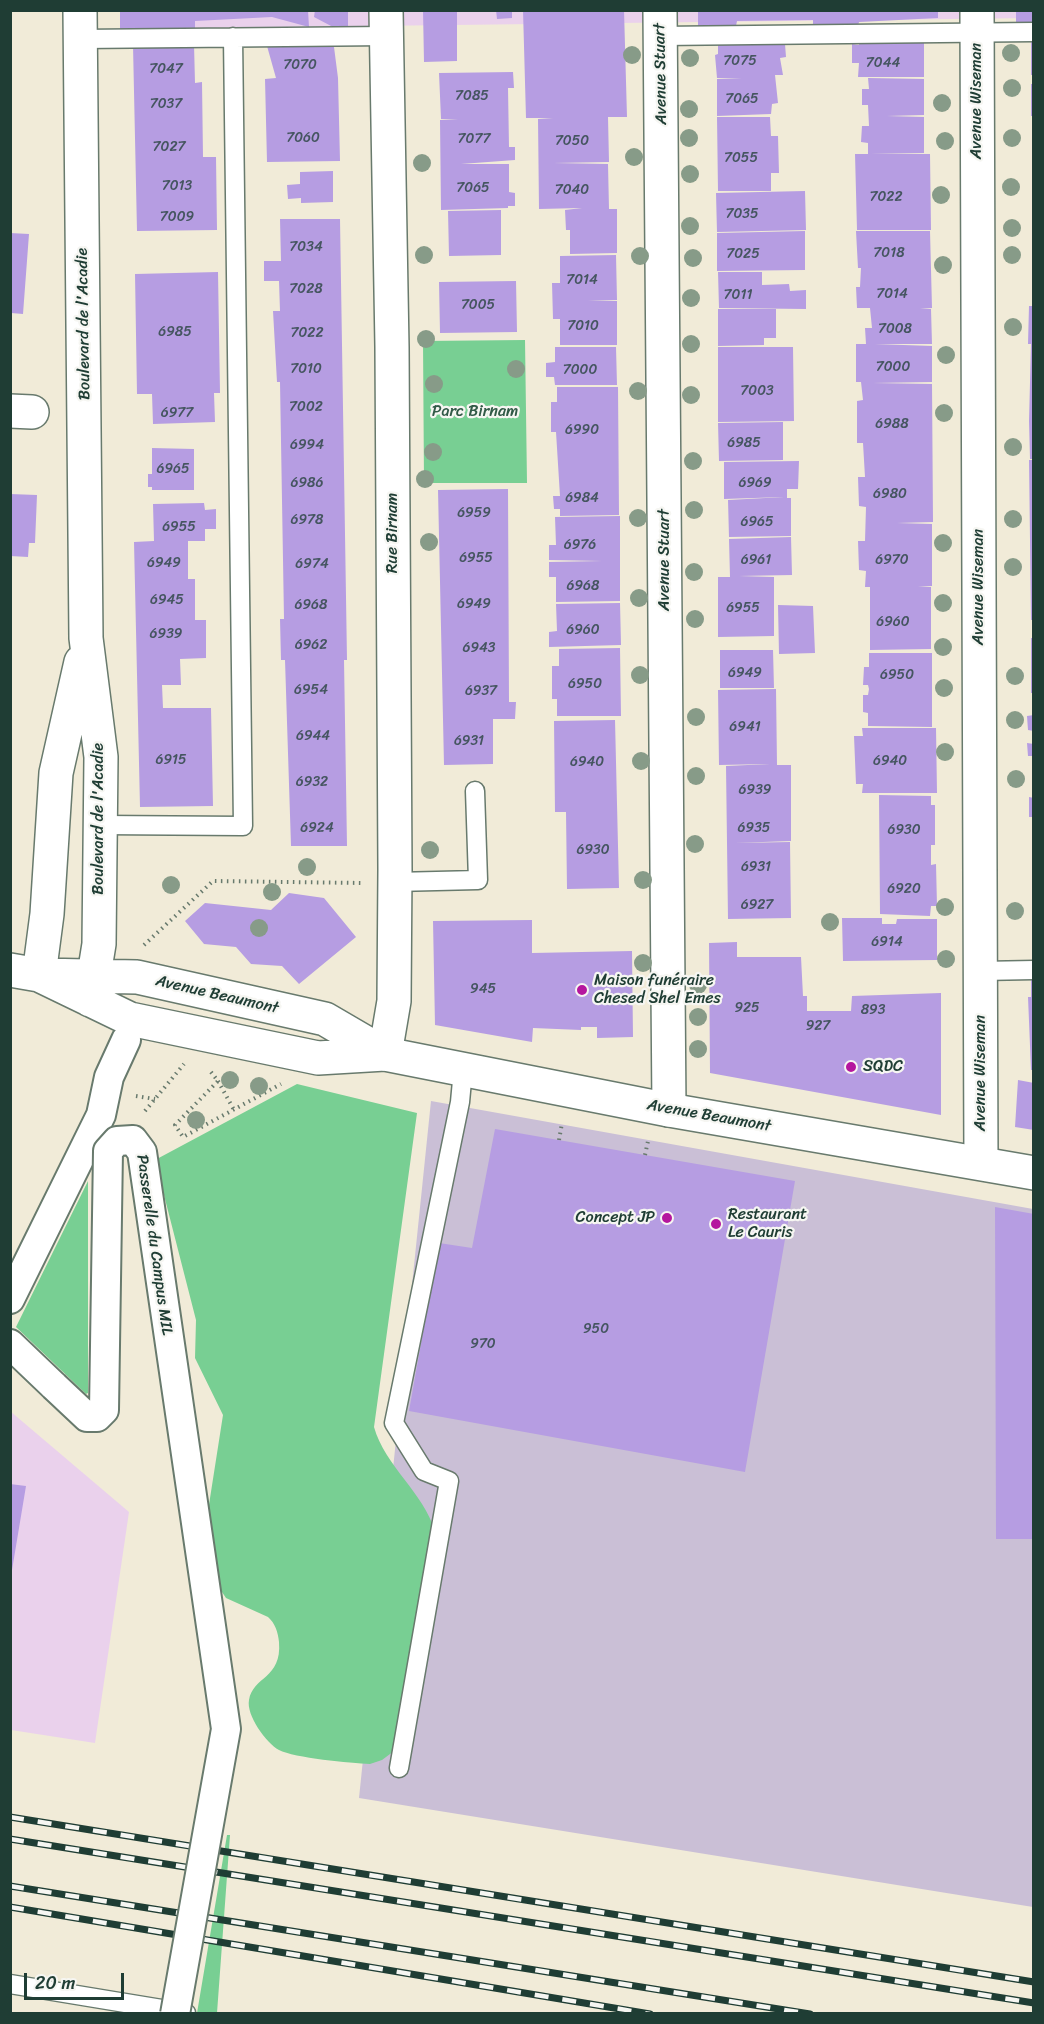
<!DOCTYPE html>
<meta charset="utf-8">
<style>
body{margin:0}
#map{position:relative;width:1044px;height:2024px;overflow:hidden;background:#f1ebd8;font-family:Sriracha,sans-serif}
canvas{display:block}
.frame{position:absolute;inset:0;border:12px solid #1f3d34;pointer-events:none}
.scale{position:absolute;left:24px;top:1973px;width:100px;height:27px;box-sizing:border-box;border:3px solid #1f3d34;border-top:0;padding-left:8px;font-size:18px;line-height:21px;white-space:nowrap;color:#1f3d34;-webkit-text-stroke:4px #f6f6f2;paint-order:stroke}
</style>
<div id="map">
<canvas width="1044" height="2024"></canvas>
<div class="frame"></div>
<div class="scale">20 m</div>
</div>
<script>
const context = document.querySelector('canvas').getContext('2d');
context.lineJoin = 'round';
function fillPath(path, color) { context.fillStyle = color; context.fill(path, 'evenodd'); }
function stroke(path, color, width, dash) { context.strokeStyle = color; context.lineWidth = width; context.lineCap = dash ? 'butt' : 'round'; context.setLineDash(dash || []); context.stroke(path); }
function drawText(font, color, halo, rows, align = 'center') {
  context.font = font + ' Sriracha,sans-serif'; context.lineWidth = 4.5; context.setLineDash([]); context.textBaseline = 'middle'; context.strokeStyle = halo; context.fillStyle = color; for (const [text, x, y, turn = 0] of rows) {
    context.save(); context.translate(x, y); context.rotate((+turn || 0) * Math.PI / 180); context.textAlign = isNaN(turn) ? turn : align; if (halo) context.strokeText(text, 0, 0); context.fillText(text, 0, 0); context.restore();
  }
}
const built = new Path2D(`
 M1033,10l1,8 -914,11v-18z
 M10,1411l119,101 -34,231 -84,-13z`);
const industrial = new Path2D(`
 M431,1101l602,108v698l-674,-109z`);
const green = new Path2D(`
 M525,340l2,143h-103l-1,-142z
 M297,1084l120,29 -43,314c11,39 49,65 61,104l-37,217 -16,12 -12,4c-19,-1 -76,-6 -91,-14 -13,-7 -33,-35 -30,-50 4,-24 33,-21 30,-58 -1,-10 -4,-19 -11,-25l-42,-19 -6,-9 -12,-78 15,-96 -28,-57 1,-38 -41,-160z
 M88,1181v212l-2,1 -70,-67z
 M227,1835h3l-13,178h-20z`);
const building = new Path2D(`
 M120,10h188l1,17 -37,-10 -77,4v8h-75z
 M315,10h33v16l-15,1 -19,-10z
 M423,10h34v51l-33,1z
 M496,10h16v8l-15,1z
 M523,10h101l3,107h-19l1,45 -55,1 54,1 1,45h8v44l-47,1v-24h-4l-1,-20 17,-2 -43,1 -1,-90 15,-1h-27z
 M698,10h240v8l-79,4 -1,4 -45,-1v-5l-76,1 -1,5 -38,1z
 M1016,10h18v14h-18z
 M1031,38h3v37h-3z
 M780,40l-1,4h6l1,13 -6,1 3,17h-8l3,28 -6,1 -1,10 -54,2v-37l25,-1h-25l-2,-23 3,-1v-13z
 M858,40l66,1v36h-66l1,-14h-7v-19l7,1z
 M194,44l1,39 7,-1 1,75h13l1,73 -80,1 -4,-186z
 M267,46l67,1 4,31 2,83 -73,1 -2,-83 11,-1z
 M513,72l1,16h-6l1,59h6v13l-54,4h48v28l6,1v13h-7v2l-67,2 -1,-90 18,-1h-17l-2,-46z
 M868,78l56,1v36l-37,1 37,1v36l-53,1h59l1,76h-74l-2,-76h13v-11l-7,-1 1,-16h7l-1,-21h-6v-16h7z
 M1031,84h3v32h-3z
 M717,117h53l1,19h7l1,37h-8v18h-53z
 M333,171v31l-32,1v-5l-13,1 -1,-14 13,-1v-12z
 M805,191l1,39 -89,2 -1,-39z
 M501,210v45l-52,1 -1,-45z
 M280,219h60l7,441h-3l3,186h-56l-6,-186h-4l-1,-41h4l-4,-237h-3l-4,-71h7l-1,-30h-15v-20h17z
 M805,231v39l-88,1v-38z
 M856,231h74l2,77 -12,1h11l1,35h-57l57,2v36l-59,1 59,1 1,138 -36,1 35,1v62h-14l13,1v62l-61,1v-63h-5l1,-16 -7,-1 -1,-29h7l1,-34 -7,-1 -1,-29h7l-2,-34h-6v-42l6,-1 -2,-18h-5v-38h10l-1,-16h7l-2,-20h-13l-1,-21h4l1,-19h-3z
 M10,233l19,1 -6,80 -12,-1z
 M616,255l1,45 -29,1h29v44h-57v-26h-7l-1,-36h8v-27z
 M218,272l2,121h-6l1,29 -62,2 -1,-30h-15l-2,-120z
 M718,272h44v13l27,-1 1,7 16,-1v19l-87,-1z
 M516,281l1,51 -77,1 -1,-51z
 M1029,306h5v153h-4l-1,-38 2,-77h-3z
 M718,309h58v29h-12v7l-46,1z
 M555,347h61l1,38h-62l-1,-8h-8v-14l9,-1z
 M718,347h75l1,74 -76,1z
 M557,387h61l1,128 -59,1v-7h-6l-1,-13h7l-4,-64h-5v-30h6z
 M783,422v38l-64,1 -1,-38z
 M152,448l42,1v41h-42v-3h-4v-13h4z
 M1029,460h5v160h-3z
 M799,461l-1,28h-11v9h4v38l-62,1 -1,-37 56,-3 -60,2v-37z
 M508,489l1,213h7l-1,17h-22v45l-49,1 -6,-275z
 M10,494l27,1 -2,48h-6l-1,14 -18,-1z
 M204,503l1,7 11,-1v20h-11v12h-17v38h7v41h11v38l-26,1 1,26h-19l1,23h48l2,98 -73,1 -6,-265 20,-1 -1,-37z
 M620,516v85l-64,1v-25h-7v-15l53,-1 -53,-1v-15h7l-1,-28z
 M791,537l1,38 -53,1 35,1v59l-56,1v-60h12l-1,-38z
 M620,603l1,42 -72,2v-15l8,-1 -1,-27z
 M778,605l35,1 2,47 -36,1z
 M1031,638h3v55h-3z
 M620,648l1,68h-64v-17h-5v-33h7v-17z
 M720,650h53l1,38h-54z
 M869,653h63v74l-64,-1v-13l-5,-1v-17h5l1,-6 -1,-4h-5l1,-18h5z
 M776,689l1,76h14v76l-56,2 55,-1 1,76 -63,1 -2,-153 44,-2 -51,1 -1,-75z
 M1034,715v16l-6,-1 -1,-14z
 M615,720l4,168 -52,1 -1,-77h-11l-1,-91z
 M862,728h74l1,65h-75l1,-9h-7l-2,-48h9z
 M1027,743l7,1v12h-6z
 M879,795l52,1v9h4v40h-4v20l5,-1 1,42h-6l-1,10 -50,-2z
 M1029,797l5,1v19h-5z
 M289,893l35,5 32,39 -57,47 -17,-18 -31,-2 -15,-17 -32,-3 -19,-23 20,-18 66,7z
 M842,918h40v6h14l1,-5h40v41l-94,1z
 M532,920v33l100,-2 1,86 -36,1v-11h-16v3l-48,-2 -1,14 -97,-17 -2,-104z
 M737,942v15h64l2,39h4v15h44l1,-15 89,-3v122l-231,-42 -1,-130z
 M1034,979v91h-3l-3,-73h3v-17z
 M1018,1080l16,3v47l-19,-3z
 M495,1129l300,52 -50,291 -336,-61 30,-168 33,5z
 M995,1207l39,7v325h-38z
 M10,1484l16,2 -14,84h-2z`);
const path = new Path2D(`
 M144,945l69,-64 150,2
 M211,1072l7,9 -43,44 8,12 98,-53
 M218,1081l16,29
 M136,1096l19,3
 M145,1111l39,-47
 M559,1140l3,-17
 M645,1155l3,-14`);
const service = new Path2D(`
 M660,36l374,-4
 M81,39l306,-3
 M101,825l142,1 -10,-789
 M395,882l83,-2 -3,-89
 M981,971l53,-1
 M399,1768l50,-287 -25,-10 -30,-48 66,-321 3,-32
 M10,1984l176,29`);
const pedestrian = new Path2D(`
 M10,1299l91,-184 8,-38 17,-37
 M10,1344l44,42`);
const minor = new Path2D(`
 M660,10l9,1100
 M977,10l4,1153
 M10,411l22,1
 M385,1054l9,-53 1,-131 -3,-523 -6,-337`);
const tertiary = new Path2D(`
 M80,10l6,628 15,119 -2,187 -9,56
 M10,970l29,5 98,2 188,42 60,35
 M39,975l91,44 188,39 67,-4 284,56 365,63
 M39,975l8,-61 9,-141 25,-111`);
const rail = new Path2D(`
 M10,1817l1024,165
 M10,1839l1024,164
 M10,1886l800,128
 M10,1907l640,107`);
const pedestrianBridge = new Path2D(`
 M54,1386l33,31h10l7,-7 4,-259 9,-10 16,-1 9,12 84,577 -51,285`);
const trees = [
 [1011,53],
 [632,55],
 [690,58],
 [1012,88],
 [942,103],
 [689,109],
 [689,138],
 [1012,138],
 [945,141],
 [634,157],
 [422,163],
 [690,174],
 [1011,187],
 [941,195],
 [690,226],
 [1012,228],
 [424,255],
 [1012,255],
 [640,256],
 [693,258],
 [943,265],
 [691,298],
 [1013,327],
 [426,339],
 [691,344],
 [946,355],
 [516,369],
 [434,384],
 [638,391],
 [691,395],
 [944,413],
 [1013,447],
 [433,452],
 [693,461],
 [425,479],
 [694,510],
 [638,518],
 [1013,519],
 [429,542],
 [943,543],
 [1013,567],
 [694,572],
 [639,598],
 [943,603],
 [695,619],
 [943,647],
 [640,675],
 [1015,676],
 [944,688],
 [696,717],
 [1015,720],
 [945,752],
 [641,761],
 [696,776],
 [1016,779],
 [695,844],
 [430,850],
 [307,867],
 [643,880],
 [171,885],
 [272,892],
 [945,907],
 [1015,911],
 [830,922],
 [259,928],
 [946,959],
 [643,963],
 [698,985],
 [698,1017],
 [698,1049],
 [230,1080],
 [259,1086],
 [196,1120]
];
const markers = [
 [582,990,6,"#b5179e"],
 [851,1067,6,"#b5179e"],
 [667,1218,6,"#b5179e"],
 [716,1224,6,"#b5179e"]
];
const numberNames = [
 ["7075",740,61],
 ["7044",883,63],
 ["7070",300,65],
 ["7047",166,69],
 ["7085",472,96],
 ["7065",742,99],
 ["7037",166,104],
 ["7060",303,138],
 ["7077",474,139],
 ["7050",572,141],
 ["7027",169,147],
 ["7055",741,158],
 ["7013",177,186],
 ["7065",473,188],
 ["7040",572,190],
 ["7022",886,197],
 ["7035",742,214],
 ["7009",177,217],
 ["7034",306,247],
 ["7018",889,253],
 ["7025",743,254],
 ["7014",582,280],
 ["7028",306,289],
 ["7014",892,294],
 ["7011",738,295],
 ["7005",478,305],
 ["7010",583,326],
 ["7008",895,329],
 ["6985",175,332],
 ["7022",307,333],
 ["7000",893,367],
 ["7010",306,369],
 ["7000",580,370],
 ["7003",757,391],
 ["7002",306,407],
 ["6977",177,413],
 ["6988",892,424],
 ["6990",582,430],
 ["6985",744,443],
 ["6994",307,445],
 ["6965",173,469],
 ["6986",307,483],
 ["6969",755,483],
 ["6980",890,494],
 ["6984",582,498],
 ["6959",474,513],
 ["6978",307,520],
 ["6965",757,522],
 ["6955",179,527],
 ["6976",580,545],
 ["6955",476,558],
 ["6961",756,560],
 ["6970",892,560],
 ["6949",164,563],
 ["6974",312,564],
 ["6968",583,586],
 ["6945",167,600],
 ["6949",474,604],
 ["6968",311,605],
 ["6955",743,608],
 ["6960",893,622],
 ["6960",583,630],
 ["6939",166,634],
 ["6962",311,645],
 ["6943",479,648],
 ["6949",745,673],
 ["6950",897,675],
 ["6950",585,684],
 ["6954",311,690],
 ["6937",481,691],
 ["6941",745,727],
 ["6944",313,736],
 ["6931",469,741],
 ["6915",171,760],
 ["6940",890,761],
 ["6940",587,762],
 ["6932",312,782],
 ["6939",755,790],
 ["6924",317,828],
 ["6935",754,828],
 ["6930",904,830],
 ["6930",593,850],
 ["6931",756,867],
 ["6920",904,889],
 ["6927",757,905],
 ["6914",887,942],
 ["945",483,989],
 ["925",747,1008],
 ["893",873,1010],
 ["927",818,1026],
 ["950",596,1329],
 ["970",483,1344]
];
const streetNames = [
 ["Avenue Stuart",661,74,-91],
 ["Avenue Wiseman",977,101,-90],
 ["Boulevard de l'Acadie",84,324,-91],
 ["Rue Birnam",393,533,-90],
 ["Avenue Stuart",665,560,-90],
 ["Avenue Wiseman",979,587,-90],
 ["Boulevard de l'Acadie",99,819,-90],
 ["Avenue Beaumont",217,995,13],
 ["Avenue Wiseman",981,1073,-90],
 ["Avenue Beaumont",709,1116,10],
 ["Passerelle du Campus MIL",154,1245,82]
];
const parkNames = [
 ["Parc Birnam",475,412]
];
const poiNames = [
 ["Maison funéraire",594,981],
 ["Chesed Shel Emes",594,999],
 ["SQDC",863,1067],
 ["Restaurant",728,1215],
 ["Le Cauris",728,1233],
 ["Concept JP",655,1218,"right"]
];
fillPath(built, '#ead1ec');
fillPath(industrial, '#cabfd6');
fillPath(green, '#78cf93');
fillPath(building, '#b69de2');
stroke(service, '#687a6d', 21);
stroke(pedestrian, '#687a6d', 32);
stroke(minor, '#687a6d', 36);
stroke(tertiary, '#687a6d', 36);
stroke(path, '#687a6d', 4, [1.5, 4.5]);
stroke(service, '#fff', 18);
stroke(pedestrian, '#fff', 28);
stroke(minor, '#fff', 33);
stroke(tertiary, '#fff', 33);
stroke(rail, '#1f3d34', 7);
stroke(rail, '#f6f6f2', 4.5, [14]);
stroke(pedestrianBridge, '#687a6d', 32, []);
stroke(pedestrianBridge, '#fff', 28);
context.fillStyle = '#879b88';
for (const [x, y] of trees) { context.beginPath(); context.arc(x, y, 9, 0, 2 * Math.PI); context.fill(); }
for (const [x, y, r, color] of markers) { const dot = new Path2D(); dot.arc(x, y, r, 0, 2 * Math.PI); context.fillStyle = color; context.fill(dot); stroke(dot, '#f6f6f2', 2); }
drawText('14px', '#455560', null, numberNames);
drawText('16px', '#1f3d34', '#f6f6f2', streetNames);
drawText('16px', '#315a47', '#f6f6f2', parkNames);
drawText('16px', '#1f3d34', '#f6f6f2', poiNames, 'left');
</script>
